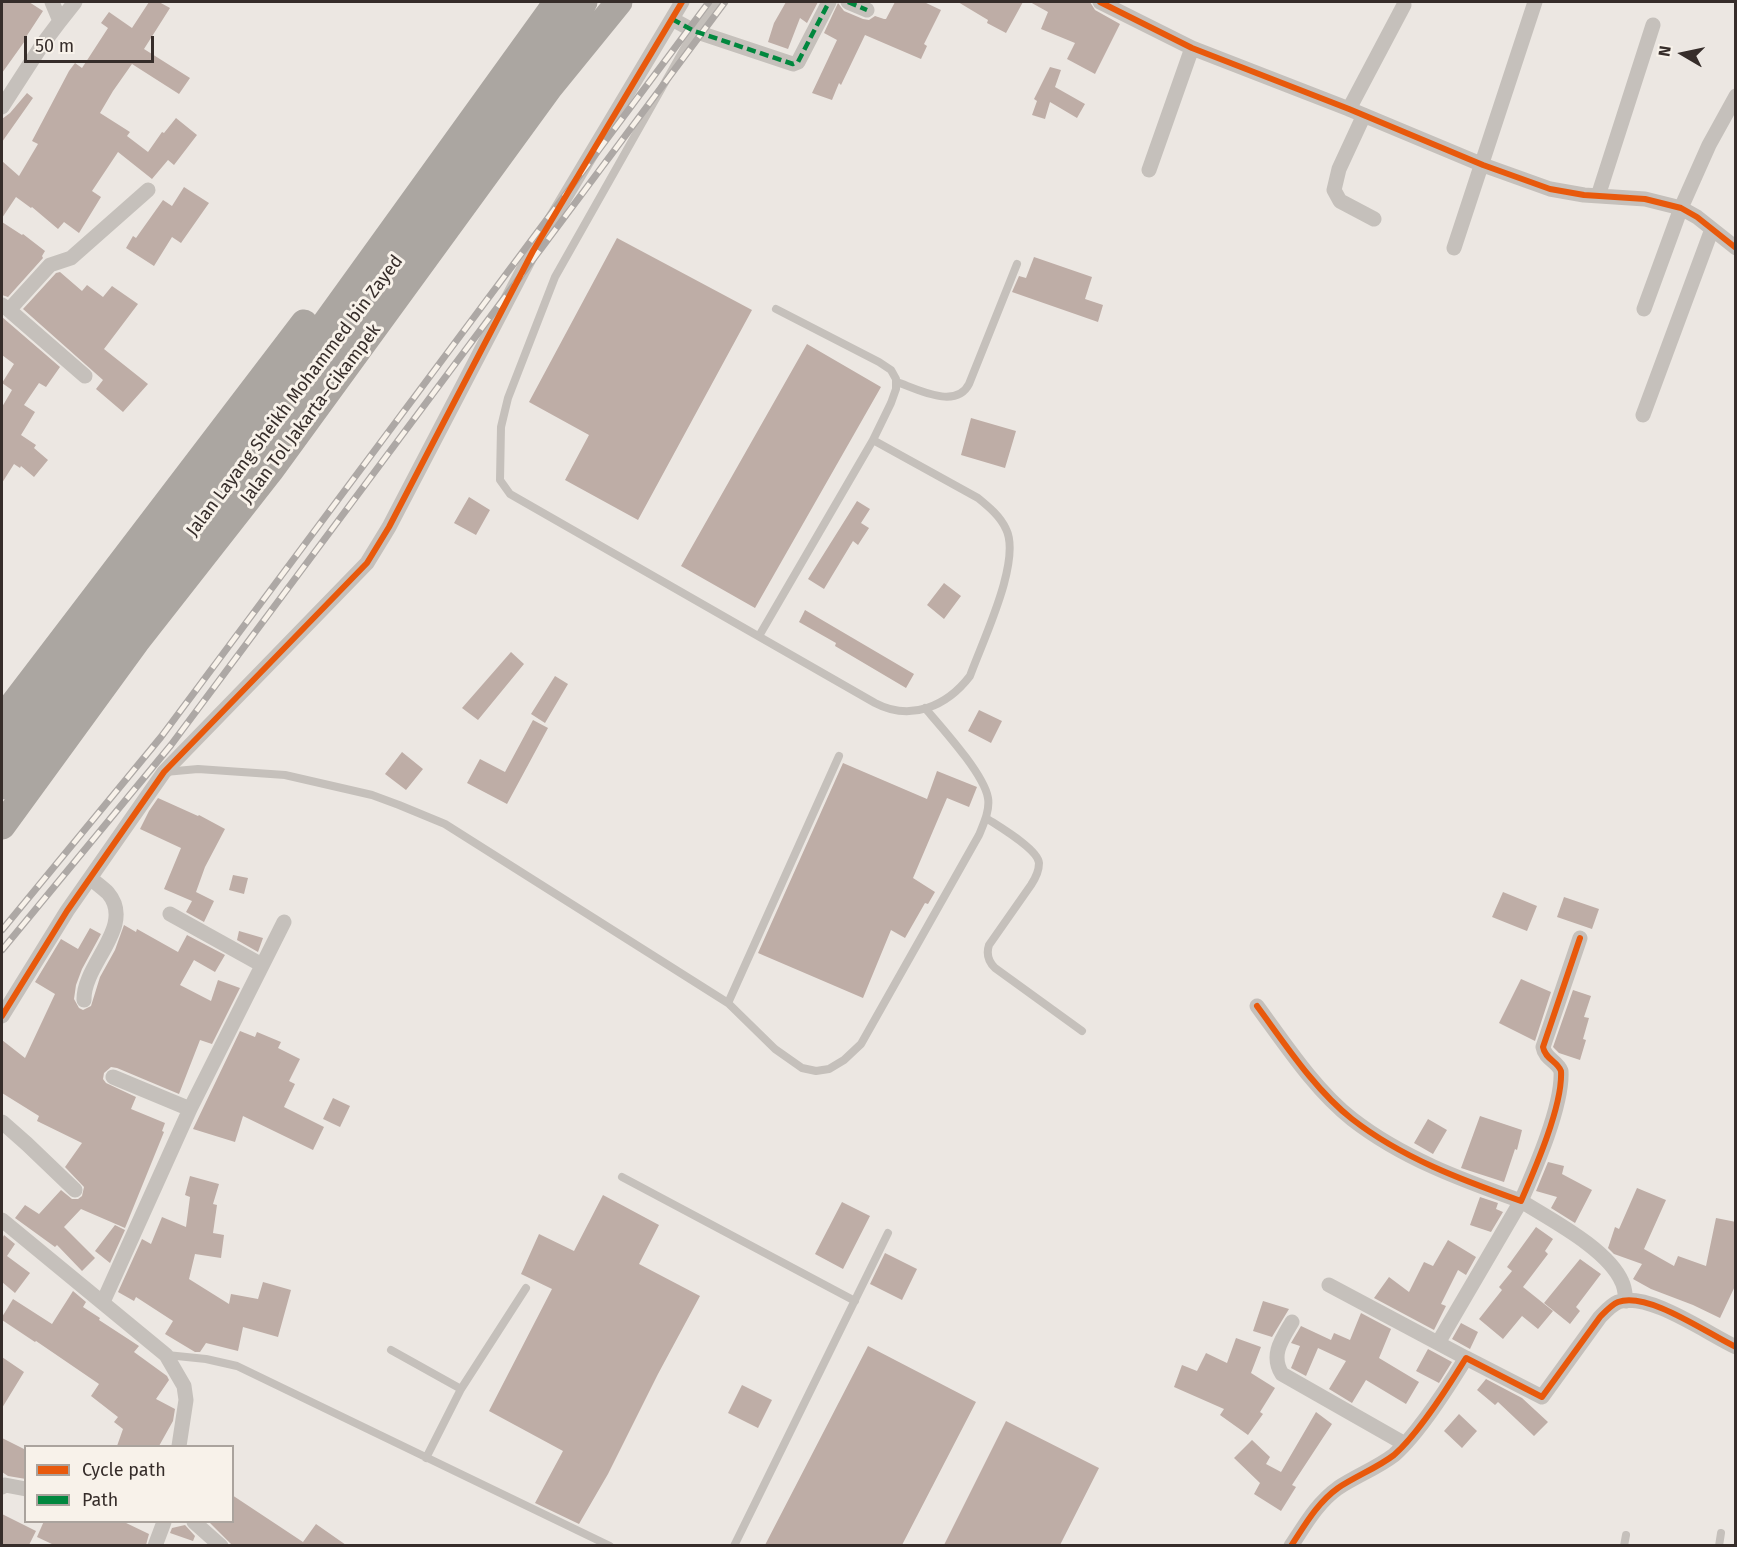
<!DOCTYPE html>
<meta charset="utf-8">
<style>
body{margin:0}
#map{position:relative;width:1737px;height:1547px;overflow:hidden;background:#ece7e2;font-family:"Fira Sans",sans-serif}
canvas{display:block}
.frame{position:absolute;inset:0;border:3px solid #362d2a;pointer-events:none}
.legend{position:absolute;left:24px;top:1445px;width:210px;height:78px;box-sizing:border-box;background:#f8f2ea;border:2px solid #aaa39d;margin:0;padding:8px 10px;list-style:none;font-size:18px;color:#362d2a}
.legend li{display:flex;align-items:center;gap:12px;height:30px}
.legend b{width:30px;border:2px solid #aaa39d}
.north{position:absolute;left:1653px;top:24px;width:60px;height:60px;-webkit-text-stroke:4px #f8f2ea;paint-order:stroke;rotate:279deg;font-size:16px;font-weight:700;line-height:24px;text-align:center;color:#362d2a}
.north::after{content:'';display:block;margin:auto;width:21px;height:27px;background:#362d2a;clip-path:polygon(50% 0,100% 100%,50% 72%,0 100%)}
.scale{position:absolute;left:24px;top:36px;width:130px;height:27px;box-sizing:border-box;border:3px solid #362d2a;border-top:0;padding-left:8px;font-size:18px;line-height:21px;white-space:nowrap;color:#362d2a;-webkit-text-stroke:4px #f8f2ea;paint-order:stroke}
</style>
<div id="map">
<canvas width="1737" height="1547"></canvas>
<div class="frame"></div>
<ul class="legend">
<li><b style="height:8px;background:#e8590c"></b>Cycle path</li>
<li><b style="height:8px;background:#00873e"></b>Path</li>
</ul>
<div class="north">N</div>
<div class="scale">50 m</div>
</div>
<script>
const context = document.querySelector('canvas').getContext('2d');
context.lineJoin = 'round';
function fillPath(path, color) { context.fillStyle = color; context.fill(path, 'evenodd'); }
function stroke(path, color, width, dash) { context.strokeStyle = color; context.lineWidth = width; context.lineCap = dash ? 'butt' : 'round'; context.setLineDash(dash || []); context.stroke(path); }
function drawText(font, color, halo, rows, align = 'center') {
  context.font = font + ' "Fira Sans",sans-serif'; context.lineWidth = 6; context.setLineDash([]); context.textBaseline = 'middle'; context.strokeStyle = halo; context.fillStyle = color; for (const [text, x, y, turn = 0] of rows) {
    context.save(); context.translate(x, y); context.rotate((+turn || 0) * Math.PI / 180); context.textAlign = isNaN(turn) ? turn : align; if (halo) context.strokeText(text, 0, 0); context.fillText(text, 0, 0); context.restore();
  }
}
const building = new Path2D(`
 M2,2h27l14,9 -17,26 1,1 -25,35z
 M149,2h10l11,6 -26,41 46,29 -11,16 -47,-30 -19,27 -13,22 30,19 -3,4 21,16 14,-20 2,1 12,-15 21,17 -23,30 -6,-5 -16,19 -34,-27 -26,39 9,6 -22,36 -15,-11 -6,7 -26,-22 -1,1 -15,-11 -14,21v-57l17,15 19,-32 -6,-3 37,-70 6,-8 7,5 26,-40 -7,-5 8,-11 23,16z
 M786,2h32l-11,21 -7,-5 -12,31 -20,-7 6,-19z
 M895,2h29l17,8 -17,34 3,2 -6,13 -56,-24 -24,50 -2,-2 -7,17 -20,-7 25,-53 -13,-7 14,-30 6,8 19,8 6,1 6,-4 9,3h2z
 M958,2h65l-17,31 -19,-10 1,-3z
 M1030,2h60l5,8 25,14 -25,50 -28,-15 8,-16 -34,-14 7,-17z
 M1050,67l11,3 -6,17 30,17 -8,14 -27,-16 -5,17 -13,-4 5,-14 -3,-2z
 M27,93l6,5 -31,44v-23l8,-6z
 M184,187l25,16 -28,40 -9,-6 -18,29 -28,-18 7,-12 3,2 27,-38 9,6z
 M2,222l20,13 1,-1 22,17 -3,5 1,2 -35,39 -6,-2z
 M617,238l135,72 -114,210 -73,-40 24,-45 -60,-33z
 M1034,257l58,20 -7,22 18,6 -5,17 -86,-30 7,-16 7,2z
 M60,272l22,19 5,-6 16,12 9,-11 26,18 -34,45 44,35 -25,28 -27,-23 7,-9 -80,-71 33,-36z
 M2,317l58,50 -14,20 -7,-4 -15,22 11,7 -14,23 15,10 -2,3 14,12 -14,17 -13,-11 -1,2 -6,-4 -12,19v-76l10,-17 -10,-7 12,-19 -12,-9z
 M807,344l74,43 -126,221 -74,-42z
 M971,418l45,13 -11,37 -44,-13z
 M469,497l21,13 -14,25 -22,-12z
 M857,501l13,8 -9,14 8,5 -11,17 -5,-4 -29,48 -16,-10z
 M944,583l17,13 -17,23 -17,-14z
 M805,610l109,64 -8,14 -71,-42 1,-3 -37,-21z
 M511,652l13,12 -46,56 -16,-12z
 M555,676l13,8 -23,39 -14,-9z
 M979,710l23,11 -11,22 -23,-12z
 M533,720l15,8 -41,76 -40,-21 13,-24 25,13z
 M402,752l21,17 -17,21 -21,-16z
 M843,763l84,36 10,-28 40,16 -8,20 -22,-9 -34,80 22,14 -7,12 -3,-1 -20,35 -14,-8 -28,68 -105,-45z
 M158,798l40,18 1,-1 26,14 -20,38 -9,25 18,9 -10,21 -18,-10 6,-11 -28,-12 17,-41 -41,-19 9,-18z
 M233,875l15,3 -4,16 -15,-4z
 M1503,892l34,14 -10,25 -35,-14z
 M1564,897l35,12 -7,20 -35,-12z
 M124,925l12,7 1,-3 41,23 9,-17 38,20 -10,17 -21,-12 -14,25 31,16 7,-21 22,8 -28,56 -12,-4 -21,54 -62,-26 -6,-1 -7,6 -1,6 3,4 30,14 -5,12 34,14 -3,8 2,1 -39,96 -44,-19 -17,18 31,31 -13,13 -25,-26 -2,2 -40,-29 10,-13 14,9 22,-24 11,9h6l4,-3 2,-9 -19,-20 17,-24 -45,-22 2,-5 -37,-23v-53l23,18 30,-64 -20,-12 26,-43 17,10 12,-21 11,6 -19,35 -6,16 -2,14 5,9 4,2 8,-4 9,-29 15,-27z
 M239,931l24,7 -5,14 -21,-12z
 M1521,979l30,13 -16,49 -36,-18z
 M1573,990l18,6 -7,21 5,1 -6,21 3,1 -6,20 -21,-7 -6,-6z
 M240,1031l15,6 2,-5 24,10 -3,6 22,11 -11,22 6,3 -11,23 40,20 -11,23 -70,-34 -8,26 -42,-13z
 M333,1098l17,8 -10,21 -17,-8z
 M1480,1116l42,14 -5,20 -2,-1 -11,33 -43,-14z
 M1428,1119l19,11 -14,24 -19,-11z
 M1548,1162l16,4 -2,8 30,16 -17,33 -24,-15 6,-11 -21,-6z
 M190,1176l29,8 -6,20 4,1 -4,28 11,2 -3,23 -26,-4 -6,25 40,25 2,-10 27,5 5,-17 28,8 -13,47 -35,-10 -5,24 -32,-8 -6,9h-5l-30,-18 8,-13 -37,-24 -2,4 -16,-9 24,-53 9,5 11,-27 24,10 4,-30 -5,-2z
 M1637,1188l29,12 -22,49 30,17 4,-10 28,10 10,-48 20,4v62l-16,34 -27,-13 -42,-16 -18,-10 9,-15 -28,-10 -6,-6 7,-21 4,2z
 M603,1195l56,30 -20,39 61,32 -42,78 -50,100 -29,50 -44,-21 28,-52 -74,-40 63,-122 -31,-15 18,-40 35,17z
 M1480,1197l18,6 -2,6 7,3 -12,20 -21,-7z
 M842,1202l28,14 -27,53 -28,-15z
 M115,1225l10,5 -15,33 -15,-12z
 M1536,1227l17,12 -8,12 3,3 -25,33 30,24 -15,18 -16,-13 -19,23 -24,-20 23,-29 -3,-3 13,-16 -5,-4z
 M4,1235l11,9 -8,12 23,17 -15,20 -13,-11v-43z
 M1448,1240l28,17 -10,18 -8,-5 -17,34 5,2 -12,24 -60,-32 15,-21 20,15 15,-30 9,4z
 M885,1253l32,16 -15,31 -32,-16z
 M1580,1259l21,15 -25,33 4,4 -10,13 -26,-21z
 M73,1291l13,11 -3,5 17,11 -1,2 40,26 -5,6 33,24 2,4 -13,19 19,10 -2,12 -14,25h-42l6,-17 -9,-7 4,-5 -27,-21 8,-12 -63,-43 -1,1 -33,-22v-3l11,-18 39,25z
 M1263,1301l26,8 -17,28 -19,-6z
 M1361,1313l30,16 -12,29 40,24 -13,22 -40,-24 -14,23 -23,-14 17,-28 -28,-13 -12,28 -15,-8 9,-22 -9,-3 10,-17 30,14 3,-7 16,7z
 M1461,1323l17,9 -8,17 -18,-10z
 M1236,1338l25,9 -10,26 24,15 -15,24 3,2 -15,21 -28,-20 4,-6 -50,-22 8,-22 15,6 9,-18 21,10z
 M868,1346l108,56 -74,143h-137z
 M1428,1349l24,13 -13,21 -23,-12z
 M2,1357l22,15 -22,36z
 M1486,1379l36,19 26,24 -14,14 -36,-34 -3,3 -18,-15z
 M742,1385l30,15 -14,28 -30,-15z
 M1316,1412l16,12 -40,61 4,2 -15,24 -27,-17 6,-11 -26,-25 18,-18 18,17 -4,7 15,8z
 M1459,1414l18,17 -15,17 -18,-17z
 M1006,1421l93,47 -39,77h-116z
 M2,1438l24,12v29l-18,-3 -6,-4z
 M232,1495l71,47 13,-18 30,21h-114l-24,-24h24z
 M2,1514l34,17 -7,14h-27z
 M44,1521h78l27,13 -3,11h-92l-17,-8z
 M185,1525l10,11 -2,5 -23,-8 2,-5z`);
const lane = new Path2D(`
 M694,31l-139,246 -47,121 -7,29 -1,53 10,14 365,209c36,19 72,3 95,-27 12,-34 52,-115 36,-147 -6,-13 -17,-22 -28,-31l-105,-58
 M897,382c20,7 59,28 72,2l48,-120
 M759,636l114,-196 18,-37 5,-14v-10l-5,-9 -12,-8 -103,-53
 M165,772l33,-3 87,6 87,20 27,10 46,19 283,179 47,46 27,19 14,3 13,-2 15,-9 17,-16 118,-209c5,-12 11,-25 9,-37 -4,-24 -46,-70 -63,-90
 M986,818c12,8 52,31 53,45 0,8 -4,16 -8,22l-42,60c-3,9 -1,16 6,23l87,63
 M728,1003l111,-247
 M622,1177l233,124
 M391,1350l70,39
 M167,1355l39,4 31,7 373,180
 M426,1458l35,-69 65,-101
 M734,1546l154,-313
 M1624,1546l2,-11
 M1719,1546l2,-13`);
const street = new Path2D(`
 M848,2l19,8
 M1100,2l92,46 157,61 134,56 67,24 34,6 61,4 36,9 16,9 39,31
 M672,19l22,12 99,33 5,-2 31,-60
 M60,21l15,-19
 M694,31l21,-29
 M2,107l40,-62 18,-24 -8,-19
 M1349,109l55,-104
 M1364,115l-25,54 -5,21 6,11 34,18
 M1149,170l43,-122
 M1598,196l55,-171
 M1454,248l81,-246
 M2,305l7,5 41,-45 21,-7 77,-68
 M1644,309l37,-101 28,-63 27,-49
 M9,310l76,66
 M1643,415l69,-186
 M170,914l92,51
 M84,1000c-1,-36 52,-74 24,-107 -5,-5 -12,-10 -18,-15
 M1257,1006c28,38 58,84 95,113 50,39 110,61 169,82 14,-32 42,-96 40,-130 -4,-10 -16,-12 -18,-24l37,-109
 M2,1016l65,-105 97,-139 203,-209 22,-36 144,-276 149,-249
 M113,1077l77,32
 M2,1122l25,22 48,46
 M2,1220l164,135 18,31 2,14 -7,46
 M1329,1285l137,73
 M103,1302l87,-193 94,-187
 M1292,1322c-10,17 -22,33 -10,52l123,70
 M1438,1343l83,-142c30,19 87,48 101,81 3,6 3,12 4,19
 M2,1487l3,-2 21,4
 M194,1522l27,24
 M155,1546l9,-24
 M1291,1546c14,-21 26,-43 47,-58 18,-12 39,-20 56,-33 25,-22 54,-68 72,-97l76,39 58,-80c5,-5 11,-12 18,-15 30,-11 90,32 118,45`);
const highway = new Path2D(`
 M2,719l302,-396
 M2,751l266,-348 289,-401
 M2,786l282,-372 300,-412
 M2,826l134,-184 134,-171 279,-383 70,-86`);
const rail = new Path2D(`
 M2,930l159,-193 548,-735
 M2,950l169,-205 554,-743`);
const quiet = new Path2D(`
 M848,2l19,8
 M672,19l22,12 99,33 5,-2 31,-60`);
const cycleway = new Path2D(`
 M1100,2l92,46 157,61 134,56 67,24 34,6 61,4 36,9 16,9 39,31
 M1257,1006c28,38 58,84 95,113 50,39 110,61 169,82 14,-32 42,-96 40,-130 -4,-10 -16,-12 -18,-24l37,-109
 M2,1016l65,-105 97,-139 203,-209 22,-36 144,-276 149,-249
 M1291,1546c14,-21 26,-43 47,-58 18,-12 39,-20 56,-33 25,-22 54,-68 72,-97l76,39 58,-80c5,-5 11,-12 18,-15 30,-11 90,32 118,45`);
const streetNames = [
 ["Jalan Layang Sheikh Mohammed bin Zayed",295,396,-53],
 ["Jalan Tol Jakarta–Cikampek",311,414,-53]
];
fillPath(building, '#beada6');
stroke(lane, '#c5c0bb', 8);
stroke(street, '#c5c0bb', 15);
stroke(highway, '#aba6a1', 27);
stroke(rail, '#ada8a5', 7);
stroke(rail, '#f8f2ea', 4.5, [14]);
stroke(quiet, '#00873e', 4.5, [9, 4.5]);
stroke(cycleway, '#e8590c', 6);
drawText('18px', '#362d2a', '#f8f2ea', streetNames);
</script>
